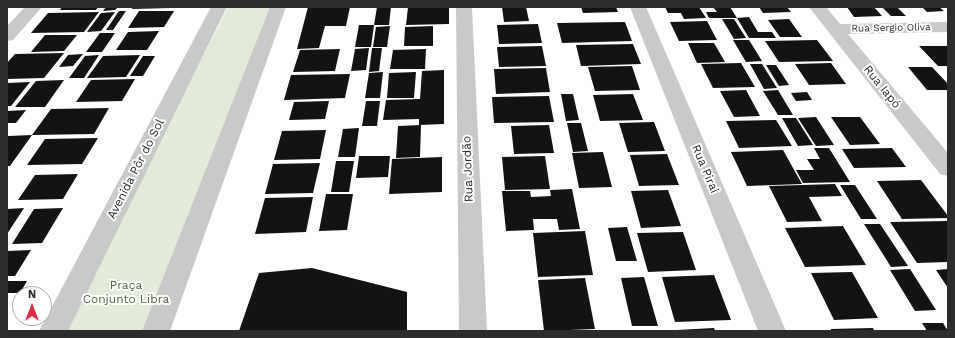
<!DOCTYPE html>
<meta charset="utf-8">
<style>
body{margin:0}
#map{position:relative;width:955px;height:338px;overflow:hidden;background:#fff;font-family:"Work Sans",sans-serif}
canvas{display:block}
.frame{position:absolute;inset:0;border:8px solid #2c2c2c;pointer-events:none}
.north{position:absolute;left:12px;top:286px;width:40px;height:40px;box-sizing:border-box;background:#fff;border:1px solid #ababab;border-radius:50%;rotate:0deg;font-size:11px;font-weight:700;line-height:16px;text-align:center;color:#2c2c2c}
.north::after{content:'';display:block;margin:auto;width:14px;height:18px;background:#e62b49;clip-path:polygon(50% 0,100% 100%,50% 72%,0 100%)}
</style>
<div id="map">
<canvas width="955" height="338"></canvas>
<div class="frame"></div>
<div class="north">N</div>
</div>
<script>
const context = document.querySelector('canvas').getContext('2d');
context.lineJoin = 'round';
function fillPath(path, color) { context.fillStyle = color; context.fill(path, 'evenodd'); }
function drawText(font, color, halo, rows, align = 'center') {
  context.font = font + ' "Work Sans",sans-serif'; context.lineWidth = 4; context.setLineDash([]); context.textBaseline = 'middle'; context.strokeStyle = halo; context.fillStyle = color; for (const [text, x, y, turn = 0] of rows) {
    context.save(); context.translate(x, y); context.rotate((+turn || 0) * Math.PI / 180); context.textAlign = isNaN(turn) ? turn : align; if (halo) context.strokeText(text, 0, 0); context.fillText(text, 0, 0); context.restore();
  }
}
const green = new Path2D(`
 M228,7h42l-119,324h-86z`);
const building = new Path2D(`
 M62,7h36l-2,3h-36z
 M106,7h12l-3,3 -12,1z
 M133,7h38v1l-39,1z
 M308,7h42l-4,19h-21l-6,22 -22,1z
 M377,7h14l-2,18h-15z
 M408,7h41v17l-43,1z
 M502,7h24l3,14 -25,1z
 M581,7h35l2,5 -35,1z
 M665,7h34l7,11 -22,1 -3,-6h-13z
 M713,7h17l7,11h-28l-3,-6h11z
 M759,7h28l4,5 -28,1z
 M847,7h27l8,9 -28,1z
 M882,7h15l9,9h-15z
 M922,7h17l5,4 -17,1z
 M119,11h7l-13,19h-7z
 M139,11h35l-10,16 -36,1z
 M99,12l-15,20 -53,1 17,-20z
 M115,12l-14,19 -14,1 14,-19z
 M749,17l9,15h14l4,6h-27l-12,-20z
 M722,19h12l12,19 -12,1z
 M789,19l13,18h-22l-12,-17z
 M707,21l10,19 -38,1 -9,-19z
 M625,22l7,19 -70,2 -5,-20z
 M538,24l4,19 -43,1 -2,-19z
 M359,25h15l-3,22h-16z
 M390,26l-3,21h-14l3,-20z
 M433,26v20h-29l1,-19z
 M159,31l-12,19h-31l12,-18z
 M100,33h15l-13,19h-16z
 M45,35h32l-13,16 -33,1z
 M733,40h16l13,21 -16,1z
 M817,40l16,21 -54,1 -14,-21z
 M688,43h26l11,19 -28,1z
 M633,44l8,20 -60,2 -5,-21z
 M542,46l4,20 -47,1 -2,-20z
 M919,46h29v20h-10z
 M369,48l-3,22 -15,1 4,-22z
 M372,48h10l-3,23 -10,1z
 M340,49l-5,22 -42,1 7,-22z
 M426,49l-1,20h-35l3,-19z
 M64,53l-20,25 -37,1v-16l8,-9z
 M83,54l-10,12 -14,1 9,-12z
 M99,55l-15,23h-15l16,-22z
 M140,55l-14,22 -39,1 16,-22z
 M143,56h12l-12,20h-13z
 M741,63l14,24 -42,1 -12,-24z
 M831,63l15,21 -37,1 -14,-21z
 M750,64h12l15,24 -13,1z
 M766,65h10l13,20 -10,1z
 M632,66l8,24 -45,1 -7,-24z
 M908,67h24l16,17v6h-21z
 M546,68l4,24 -54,2 -2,-25z
 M444,70v54l-25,1v-6l-36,1 3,-20 34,-1 2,-28z
 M383,72l-3,26h-15l4,-25z
 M416,72l-2,26h-27l2,-25z
 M350,74l-5,24 -61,2 7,-25z
 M135,79l-13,22 -46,1 15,-22z
 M64,80l-19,27h-30l21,-26z
 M30,82l-19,24h-4v-23z
 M746,90l14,26 -26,1 -14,-26z
 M778,90l15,25h-15l-15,-24z
 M807,92l5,8 -16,1 -5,-8z
 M561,94h12l6,26 -13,1z
 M633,94l10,26 -43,1 -7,-26z
 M549,96l5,26 -60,1 -2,-26z
 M329,101l-4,18 -36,1 5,-18z
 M366,101h14l-3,25h-15z
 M109,108l-15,26 -62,1 19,-26z
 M26,110l-10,13h-9v-12z
 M816,117l18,28 -18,1 -18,-28z
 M831,117h29l20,27 -30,1z
 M782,118h14l17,27 -15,1z
 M776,120l16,26 -53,2 -13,-27z
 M654,122l11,29 -37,1 -9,-29z
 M567,123h14l7,28 -15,1z
 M421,125l-1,32 -24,1 2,-32z
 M549,125l5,28 -40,1 -3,-28z
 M359,128l-4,29h-17l5,-28z
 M326,130l-6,29 -46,1 8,-29z
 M32,135l-22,31h-3v-29l1,-1z
 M98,138l-16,26 -55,1 18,-26z
 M814,148h15l21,34 -47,1 -7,-13h18l-7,-11h13z
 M892,148l14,19 -52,1 -12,-19z
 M783,150l19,34 -55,2 -16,-34z
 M603,152l9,35 -33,1 -7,-35z
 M667,154l12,31 -40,1 -9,-31z
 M359,156h31l-2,21 -32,1z
 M545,156l5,33 -45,1 -3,-33z
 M442,157v35l-53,2 3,-35z
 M336,161h18l-5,31h-18z
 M320,163l-7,30 -48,1 8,-30z
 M78,174l-15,25 -45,1 17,-25z
 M921,180l27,36v2l-46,1 -25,-38z
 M835,184l7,12 -33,1 13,24 -35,1 -18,-36z
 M840,185h15l22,34h-16z
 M572,189l8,40 -21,1 -2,-11h-24l1,11 -28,1 -4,-40h28l1,6 20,-1 -1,-6z
 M668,190l13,36 -40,2 -10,-37z
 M326,194h27l-6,36 -28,1z
 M313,197l-7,35 -51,2 10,-36z
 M24,208l-17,26v-25z
 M63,208l-21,35 -30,1 22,-35z
 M947,221l1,41 -31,1 -27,-41z
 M864,224h16l28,42 -17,1z
 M843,226l23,39 -61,2 -20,-39z
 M627,227l10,34h-21l-8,-33z
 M585,231l8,44 -55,2 -5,-44z
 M683,232l13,38 -48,2 -11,-39z
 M31,250l-16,26h-8v-25z
 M312,268l95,24v39h-168l20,-58z
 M910,269l26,41 -21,1 -25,-41z
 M948,269v19l-12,-18z
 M852,272l26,46 -44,2 -23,-47z
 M714,275l17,45 -56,2 -13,-45z
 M644,277l14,49h-26l-11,-48z
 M585,278l10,51 -51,2 -6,-51z
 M7,281h20l-7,12h-13z
 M922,323h21l5,8h-21z
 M714,328l1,3h-38v-1z
 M873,328l1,3h-43v-2z`);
const minor = new Path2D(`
 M25,7h17l-29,33 -6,1v-15z
 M211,7h16l-159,324h-29z
 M270,7h16l-116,324h-28z
 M456,7h16l15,324h-28z
 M630,7h16l140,324h-28z
 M809,7h17l14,17 108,-2v10l-100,2 100,119v23l-8,-2z`);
const farStreetnames = [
 ["Rua Sergio Oliva",891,28,-1]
];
const streetNames = [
 ["Rua Iapó",882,87,51],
 ["Avenida Pôr do Sol",136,169,-63],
 ["Rua Jordão",468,169,-92],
 ["Rua Pirai",705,169,67]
];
const parkNames = [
 ["Praça",126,285],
 ["Conjunto Libra",126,299]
];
fillPath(green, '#e3ead9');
fillPath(building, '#131313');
fillPath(minor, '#c9c9c9');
drawText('10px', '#2c2c2c', '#fff', farStreetnames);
drawText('12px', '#2c2c2c', '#fff', streetNames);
drawText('12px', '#53673a', '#fff', parkNames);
</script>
